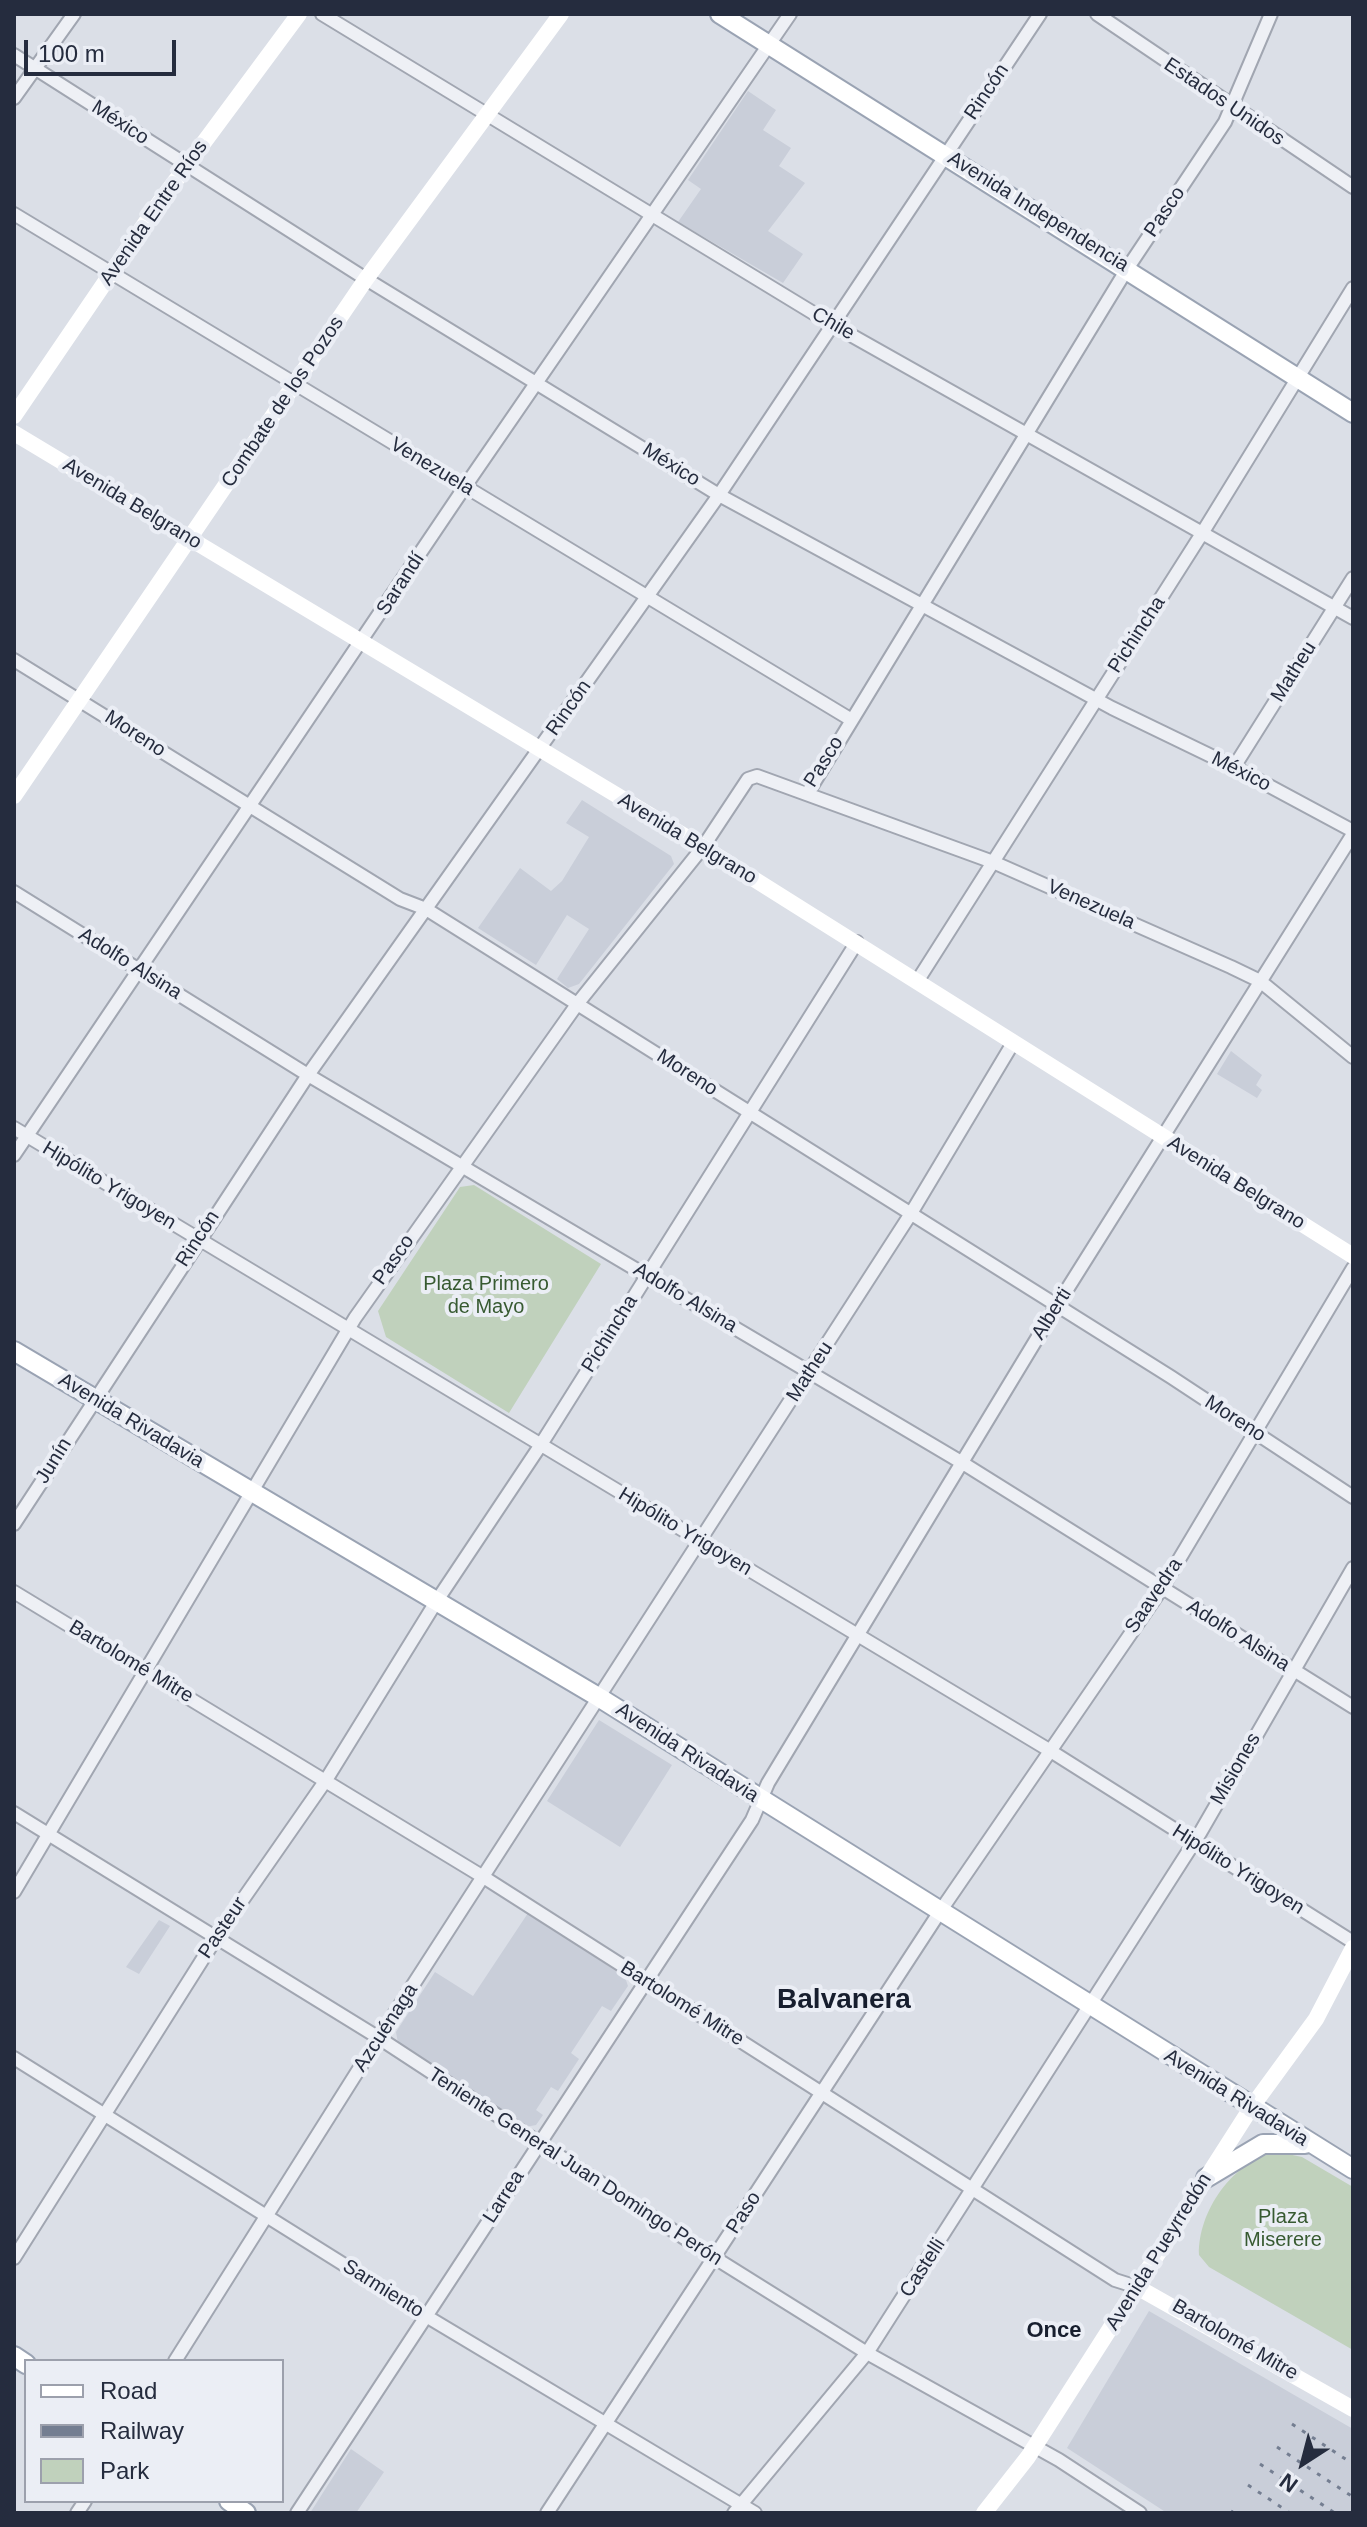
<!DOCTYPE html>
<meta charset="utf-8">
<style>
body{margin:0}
#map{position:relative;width:1367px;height:2527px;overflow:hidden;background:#dbdfe7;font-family:Arial,sans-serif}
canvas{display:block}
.frame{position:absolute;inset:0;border:16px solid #252c3e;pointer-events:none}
.legend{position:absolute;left:24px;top:2359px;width:260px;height:144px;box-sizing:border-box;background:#ebeef5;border:2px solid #9ca0ac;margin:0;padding:10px 14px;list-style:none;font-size:24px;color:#252c3e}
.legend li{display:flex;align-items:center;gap:16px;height:40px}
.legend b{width:40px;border:2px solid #9ca0ac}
.north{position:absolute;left:1263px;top:2423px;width:80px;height:80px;-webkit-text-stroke:6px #ebeef5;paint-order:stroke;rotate:216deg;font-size:22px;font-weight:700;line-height:32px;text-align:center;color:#252c3e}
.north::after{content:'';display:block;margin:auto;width:28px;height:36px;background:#252c3e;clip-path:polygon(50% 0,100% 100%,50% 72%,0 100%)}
.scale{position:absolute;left:24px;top:40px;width:152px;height:36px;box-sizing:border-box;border:4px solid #252c3e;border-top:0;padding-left:10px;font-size:24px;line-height:28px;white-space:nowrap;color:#252c3e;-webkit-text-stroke:6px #ebeef5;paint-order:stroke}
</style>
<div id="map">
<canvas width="1367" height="2527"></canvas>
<div class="frame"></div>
<ul class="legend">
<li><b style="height:10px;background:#fff"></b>Road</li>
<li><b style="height:10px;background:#747e91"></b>Railway</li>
<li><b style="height:22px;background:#c0d1bc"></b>Park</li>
</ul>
<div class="north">N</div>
<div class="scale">100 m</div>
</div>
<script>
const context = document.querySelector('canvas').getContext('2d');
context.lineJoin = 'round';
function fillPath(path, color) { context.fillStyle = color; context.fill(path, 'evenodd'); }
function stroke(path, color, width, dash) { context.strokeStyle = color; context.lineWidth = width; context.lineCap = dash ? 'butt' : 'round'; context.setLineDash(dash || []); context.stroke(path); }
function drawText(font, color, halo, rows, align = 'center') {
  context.font = font + ' Arial,sans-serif'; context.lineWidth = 8; context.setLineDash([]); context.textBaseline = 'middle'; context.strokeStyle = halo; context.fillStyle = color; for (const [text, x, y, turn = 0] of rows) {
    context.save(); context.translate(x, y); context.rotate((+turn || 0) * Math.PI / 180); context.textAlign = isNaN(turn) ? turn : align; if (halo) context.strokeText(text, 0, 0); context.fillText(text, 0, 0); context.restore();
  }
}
const built = new Path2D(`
 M748,91l28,19 -13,20 28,18 -12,18 26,17 -37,48 35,23 -20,29 -105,-61 23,-33 -13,-9z
 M582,800l89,56 3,8 -95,120 -11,4 -11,-9 32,-50 -22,-14 -31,50 -58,-37 42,-60 31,23 11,-10 27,-44 -23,-14z
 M1231,1051l31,24 -6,10 6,5 -5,8 -40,-24z
 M599,1720l73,45 -52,82 -73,-46z
 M528,1913l97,64 3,9 -17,25 -9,-5 -31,47 8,6 -21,32 -7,-4 -15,23 7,5 -7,10 -11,2 -127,-84 -2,-11 39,-60 38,24z
 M159,1920l11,6 -31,48 -13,-7z
 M1149,2311l204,118v84h-186l-100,-65z
 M351,2449l33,23 -28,41h-46z`);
const green = new Path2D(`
 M474,1185l127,79 -92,149 -123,-76 -8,-26 82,-124z
 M1278,2152l24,5 51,30v163l-144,-83 -10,-12c-1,-44 34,-95 79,-103z`);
const street = new Path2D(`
 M322,14l511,311 520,293
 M1097,14l256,173
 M14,55l352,224 353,216 393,213 122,59 119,64
 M14,98l60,-84
 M14,214l836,505
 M14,660l386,239 26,10 745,468 182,120
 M1234,767l119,-189
 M807,794l320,-525 98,-147 46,-108
 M14,892l294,183 653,387 392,245
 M918,980l283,-445 152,-247
 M14,1128l1035,622 304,192
 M14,1155l450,-667 326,-474
 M14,1524l294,-449 411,-580 321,-481
 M14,1592l471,286 630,402 22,7
 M14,1813l365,225 336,220 152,95 192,107 81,53
 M14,1892l341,-574 223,-315 125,-156 45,-68 9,-3 236,86 238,105 29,14 93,76
 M14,2058l412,258 329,197
 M14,2258l202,-320 110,-158 110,-178 104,-156 317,-504
 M175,2361l196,-311 539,-835 103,-172
 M77,2513l8,-12
 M297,2513l455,-693 16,-37 288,-476 297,-473
 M547,2513l392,-600 223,-325 191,-320
 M734,2513l133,-160 333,-520 153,-265`);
const secondary = new Path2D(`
 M14,416l145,-213 140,-189
 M14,433l689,414 650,409
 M14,796l352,-517 195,-265
 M1137,2287l216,122
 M984,2513l44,-56 223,-349 65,-89 37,-71`);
const primary = new Path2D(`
 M720,14l633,399
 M14,1351l586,347 753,471
 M1206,2178l57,-34h42
 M14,2356l12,8
 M229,2501l17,12`);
const rail = new Path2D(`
 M1292,2424l61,40
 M1277,2447l76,50
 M1260,2464l75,49
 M1248,2485l42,28
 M1231,2511l3,2`);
const streetNames = [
 ["Rincón",987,92,-56],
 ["Estados Unidos",1224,102,34],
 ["México",120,123,33],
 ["Avenida Independencia",1038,212,32],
 ["Pasco",1165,212,-56],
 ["Avenida Entre Ríos",154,213,-55],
 ["Chile",833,324,30],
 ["Combate de los Pozos",283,402,-56],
 ["México",671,465,32],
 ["Venezuela",432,467,31],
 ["Avenida Belgrano",132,504,31],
 ["Sarandí",401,584,-57],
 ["Pichincha",1137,635,-57],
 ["Matheu",1294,672,-58],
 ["Rincón",569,708,-55],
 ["Moreno",135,734,33],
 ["Pasco",824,762,-58],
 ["México",1241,772,27],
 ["Avenida Belgrano",687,839,31],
 ["Venezuela",1091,905,24],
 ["Adolfo Alsina",130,964,32],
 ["Moreno",687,1073,33],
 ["Avenida Belgrano",1236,1183,32],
 ["Hipólito Yrigoyen",109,1186,31],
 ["Rincón",198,1239,-57],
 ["Pasco",394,1260,-55],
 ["Adolfo Alsina",685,1298,31],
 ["Alberti",1052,1314,-58],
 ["Pichincha",610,1334,-58],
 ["Matheu",810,1372,-57],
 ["Moreno",1235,1419,33],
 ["Avenida Rivadavia",131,1421,31],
 ["Junín",54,1461,-58],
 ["Hipólito Yrigoyen",685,1532,31],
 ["Saavedra",1154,1596,-56],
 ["Adolfo Alsina",1238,1636,32],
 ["Bartolomé Mitre",131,1662,31],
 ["Avenida Rivadavia",687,1753,33],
 ["Misiones",1236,1769,-60],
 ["Hipólito Yrigoyen",1238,1870,32],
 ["Pasteur",223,1928,-56],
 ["Bartolomé Mitre",682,2004,32],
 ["Azcuénaga",386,2028,-57],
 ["Avenida Rivadavia",1236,2098,32],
 ["Teniente General Juan Domingo Perón",575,2167,33],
 ["Larrea",504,2197,-57],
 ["Paso",744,2213,-57],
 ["Avenida Pueyrredón",1159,2252,-58],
 ["Castelli",923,2268,-57],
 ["Sarmiento",383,2289,32],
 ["Bartolomé Mitre",1235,2340,30]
];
const parkNames = [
 ["Plaza Primero",486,1284],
 ["de Mayo",486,1307],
 ["Plaza",1283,2217],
 ["Miserere",1283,2240]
];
const neighbourhoodNames = [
 ["Once",1054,2331]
];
const districtNames = [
 ["Balvanera",844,2000]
];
fillPath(built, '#c9ced9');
fillPath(green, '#c0d1bc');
stroke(street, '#a1a6b1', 16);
stroke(primary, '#9aa3b3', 22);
stroke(street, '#eef0f5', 12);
stroke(secondary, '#fff', 16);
stroke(primary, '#fff', 18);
stroke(rail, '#747e91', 3, [4, 8]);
drawText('20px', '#252c3e', '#ebeef5', streetNames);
drawText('20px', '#375a31', '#ebeef5', parkNames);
drawText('bold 22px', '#171e2e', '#ebeef5', neighbourhoodNames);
drawText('bold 28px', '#171e2e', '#ebeef5', districtNames);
</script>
